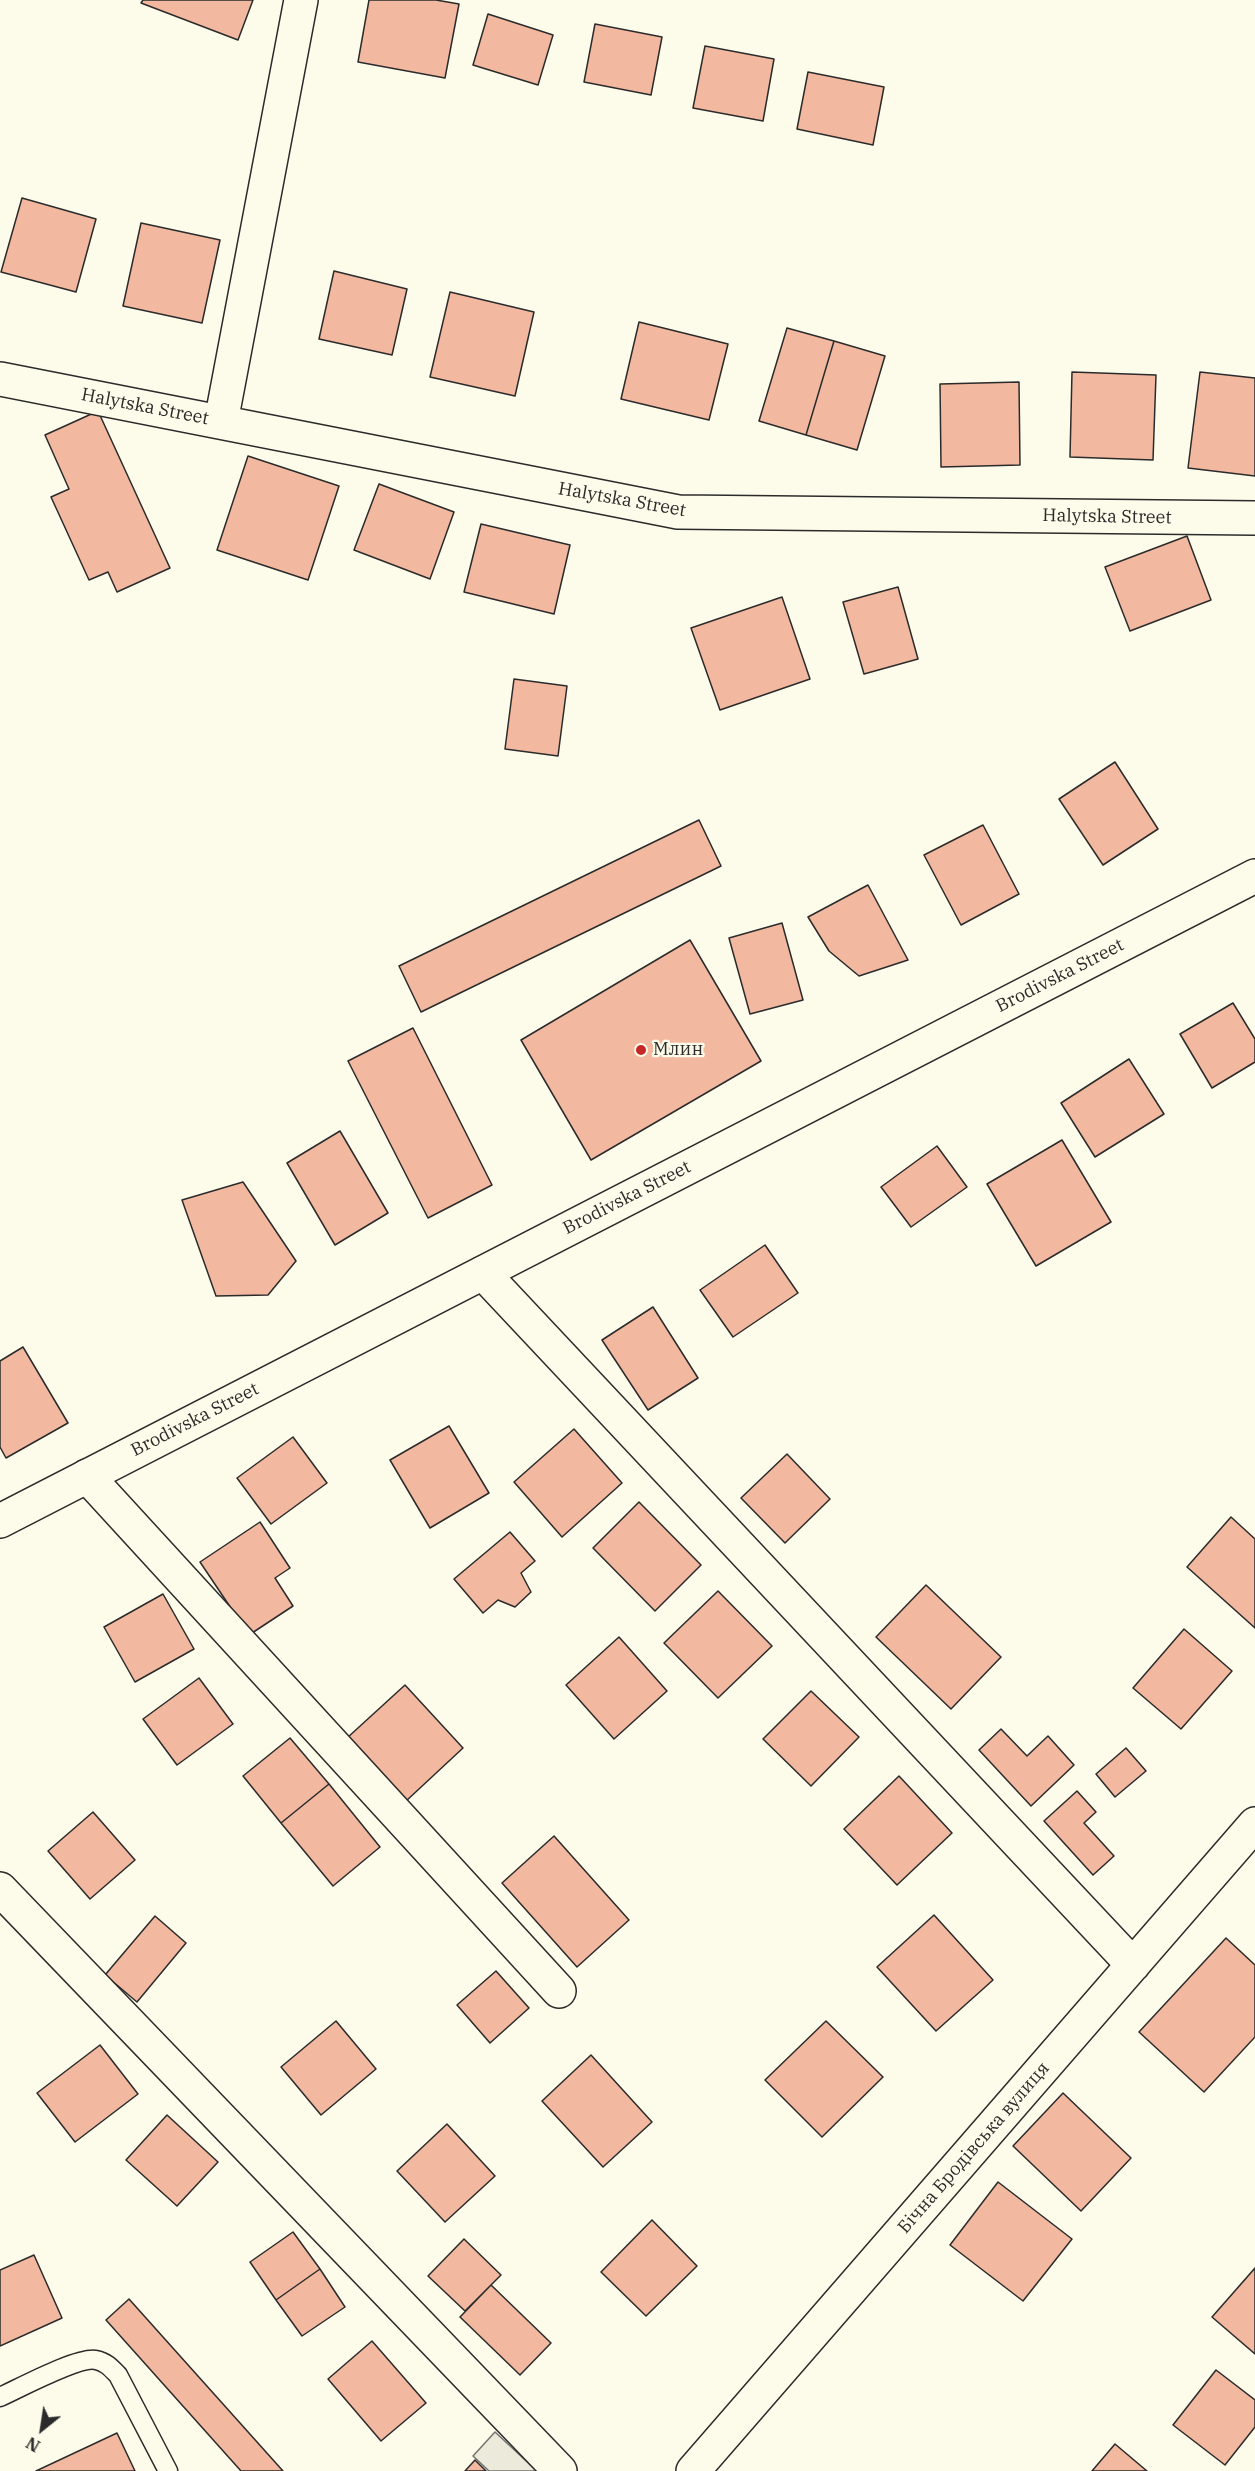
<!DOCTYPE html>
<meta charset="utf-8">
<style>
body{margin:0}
#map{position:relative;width:1255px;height:2471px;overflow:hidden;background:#fdfbea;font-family:"IBM Plex Serif",serif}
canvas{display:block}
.north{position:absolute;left:12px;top:2399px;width:60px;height:60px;-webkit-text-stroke:4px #fdfbea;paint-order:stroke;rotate:210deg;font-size:16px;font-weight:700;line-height:24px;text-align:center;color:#2b2b2b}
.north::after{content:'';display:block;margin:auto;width:21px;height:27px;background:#2b2b2b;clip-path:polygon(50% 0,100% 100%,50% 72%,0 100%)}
</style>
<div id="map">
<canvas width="1255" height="2471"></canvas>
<div class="north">N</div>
</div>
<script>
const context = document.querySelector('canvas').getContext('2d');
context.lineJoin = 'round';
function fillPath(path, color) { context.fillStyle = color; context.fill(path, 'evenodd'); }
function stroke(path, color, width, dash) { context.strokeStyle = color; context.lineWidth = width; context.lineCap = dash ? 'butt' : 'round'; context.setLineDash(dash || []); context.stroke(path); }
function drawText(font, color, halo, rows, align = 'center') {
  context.font = font + ' "IBM Plex Serif",serif'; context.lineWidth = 4.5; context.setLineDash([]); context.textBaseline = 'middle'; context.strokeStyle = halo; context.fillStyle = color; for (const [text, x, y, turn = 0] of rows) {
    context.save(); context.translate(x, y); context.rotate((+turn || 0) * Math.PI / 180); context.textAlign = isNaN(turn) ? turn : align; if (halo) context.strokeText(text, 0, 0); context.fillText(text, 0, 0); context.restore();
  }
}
const parking = new Path2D(`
 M495,2432l42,39h-48l-16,-15z`);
const building = new Path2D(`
 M143,0h110l-15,40 -97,-37z
 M369,0h67l23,4 -14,74 -87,-16z
 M488,14l65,21 -15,50 -65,-20z
 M595,24l67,13 -11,58 -67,-13z
 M705,46l69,13 -11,62 -70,-13z
 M808,72l76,15 -11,58 -76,-16z
 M22,198l74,21 -20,73 -75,-20z
 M141,223l79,17 -18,83 -79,-17z
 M334,271l73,18 -15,66 -73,-16z
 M450,292l84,20 -19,84 -85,-19z
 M639,322l89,22 -19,76 -88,-21z
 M787,328l47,13 -28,94 -47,-14z
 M834,341l51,15 -28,94 -51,-15z
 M1072,372l84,3 -3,85 -83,-3z
 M1200,372l55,6v98l-67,-8z
 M1019,382l1,83 -79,2 -1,-83z
 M98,411l72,157 -53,24 -9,-20 -19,8 -38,-83 18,-8 -24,-54z
 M248,456l91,30 -31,94 -91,-30z
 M379,484l75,28 -24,67 -76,-29z
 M481,524l89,21 -16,69 -90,-22z
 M1187,536l24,64 -81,31 -25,-64z
 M898,587l20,72 -54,15 -21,-72z
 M782,597l28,82 -90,31 -29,-82z
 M514,679l53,7 -9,70 -53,-7z
 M1115,762l43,67 -55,36 -44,-66z
 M699,820l22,46 -300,146 -22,-46z
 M983,825l36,69 -58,31 -37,-70z
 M868,885l40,75 -49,16 -30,-25 -21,-34z
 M782,923l21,77 -53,14 -21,-76z
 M690,940l71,121 -170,99 -70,-120z
 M1233,1003l22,36v23l-43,26 -32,-54z
 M413,1028l79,157 -64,33 -80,-157z
 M1129,1059l35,55 -69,43 -34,-54z
 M340,1131l48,82 -53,32 -48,-82z
 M1062,1140l49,82 -75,44 -49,-82z
 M937,1146l30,41 -56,40 -30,-40z
 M243,1182l53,79 -28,34 -52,1 -34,-96z
 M765,1245l33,48 -65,44 -33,-47z
 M653,1307l45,71 -50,32 -46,-70z
 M23,1347l45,76 -62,35 -6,-11v-86z
 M449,1426l40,67 -59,35 -40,-68z
 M574,1429l48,54 -60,54 -48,-55z
 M293,1437l34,46 -56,41 -34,-46z
 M787,1454l43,45 -45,44 -44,-45z
 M639,1502l62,63 -46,46 -62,-63z
 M1231,1517l24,22v89l-68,-61z
 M260,1522l30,46 -15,10 18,28 -44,29 -49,-73z
 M510,1532l25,29 -14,12 10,19 -16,15 -17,-7 -15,13 -29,-34z
 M926,1585l75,72 -50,52 -75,-72z
 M718,1591l54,55 -54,52 -54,-55z
 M163,1594l31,55 -59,33 -31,-55z
 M1184,1629l48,42 -51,58 -48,-41z
 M619,1637l48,54 -53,48 -48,-54z
 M199,1678l34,46 -56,41 -34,-46z
 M405,1685l58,63 -58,54 -58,-64z
 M811,1691l48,46 -48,49 -48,-47z
 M1001,1729l26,27 21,-20 26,29 -43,41 -52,-56z
 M290,1738l39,46 -48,39 -38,-47z
 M1126,1748l20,23 -31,26 -19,-23z
 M899,1776l53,57 -55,52 -53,-56z
 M329,1784l51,63 -47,39 -52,-63z
 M1077,1791l19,21 -12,11 30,33 -21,19 -49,-54z
 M93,1812l42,48 -45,39 -42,-48z
 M554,1836l75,84 -52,47 -75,-84z
 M934,1915l59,65 -57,51 -59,-64z
 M155,1916l31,27 -49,59 -32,-27z
 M1226,1938l29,27v72l-51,55 -65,-60z
 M496,1971l33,37 -39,35 -33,-38z
 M336,2021l40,48 -55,46 -40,-48z
 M826,2021l57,56 -61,60 -57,-57z
 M100,2045l38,49 -63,48 -38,-49z
 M591,2055l61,67 -49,45 -61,-66z
 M1063,2093l68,65 -50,53 -68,-65z
 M167,2115l51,47 -41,44 -51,-46z
 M447,2124l48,52 -50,46 -48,-51z
 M998,2182l74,57 -49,62 -73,-56z
 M652,2220l45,46 -51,50 -45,-44z
 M293,2232l27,37 -44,31 -26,-38z
 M464,2239l37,36 -36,36 -37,-35z
 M34,2255l28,63 -62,28v-76z
 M1255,2268v86l-43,-37z
 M320,2269l25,38 -43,29 -26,-36z
 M491,2285l60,58 -31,32 -60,-58z
 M129,2299l154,172h-42l-135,-151z
 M372,2341l54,62 -45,38 -53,-62z
 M1216,2370l39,30v27l-30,38 -52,-40z
 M117,2433l18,38h-99z
 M1115,2444l32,27h-55z
 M475,2460l11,11h-21z`);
const service = new Path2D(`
 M0,2397c18,-8 79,-41 96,-37 10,2 15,8 22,15l50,96`);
const minor = new Path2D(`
 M0,379l678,133 577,6
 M221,422l80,-422
 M483,1273l650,692
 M87,1476l472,515
 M0,1889l560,582
 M693,2471l562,-647`);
const tertiary = new Path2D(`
 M0,1521l1255,-645`);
const markers = [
 [641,1050,6,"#c62828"]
];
const streetNames = [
 ["Halytska Street",145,407,11],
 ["Halytska Street",622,500,10],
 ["Halytska Street",1107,517,1],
 ["Brodivska Street",1060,976,-27],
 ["Brodivska Street",627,1198,-27],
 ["Brodivska Street",195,1420,-27],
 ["Бічна Бродівська вулиця",974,2148,-49]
];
const poiNames = [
 ["Млин",653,1050]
];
fillPath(parking, '#eceadb');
stroke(parking, '#74746e', 1.5);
fillPath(building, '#f2b8a0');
stroke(building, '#2b2b2b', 1.5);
stroke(service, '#2b2b2b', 21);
stroke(minor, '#2b2b2b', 36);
stroke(tertiary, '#2b2b2b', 36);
stroke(service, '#fdfbea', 18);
stroke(minor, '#fdfbea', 33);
stroke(tertiary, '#fdfbea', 33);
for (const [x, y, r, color] of markers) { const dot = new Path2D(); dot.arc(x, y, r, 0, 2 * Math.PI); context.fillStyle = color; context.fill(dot); stroke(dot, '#fdfbea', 2); }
drawText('18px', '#2b2b2b', '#fdfbea', streetNames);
drawText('18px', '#2b2b2b', '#fdfbea', poiNames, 'left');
</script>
